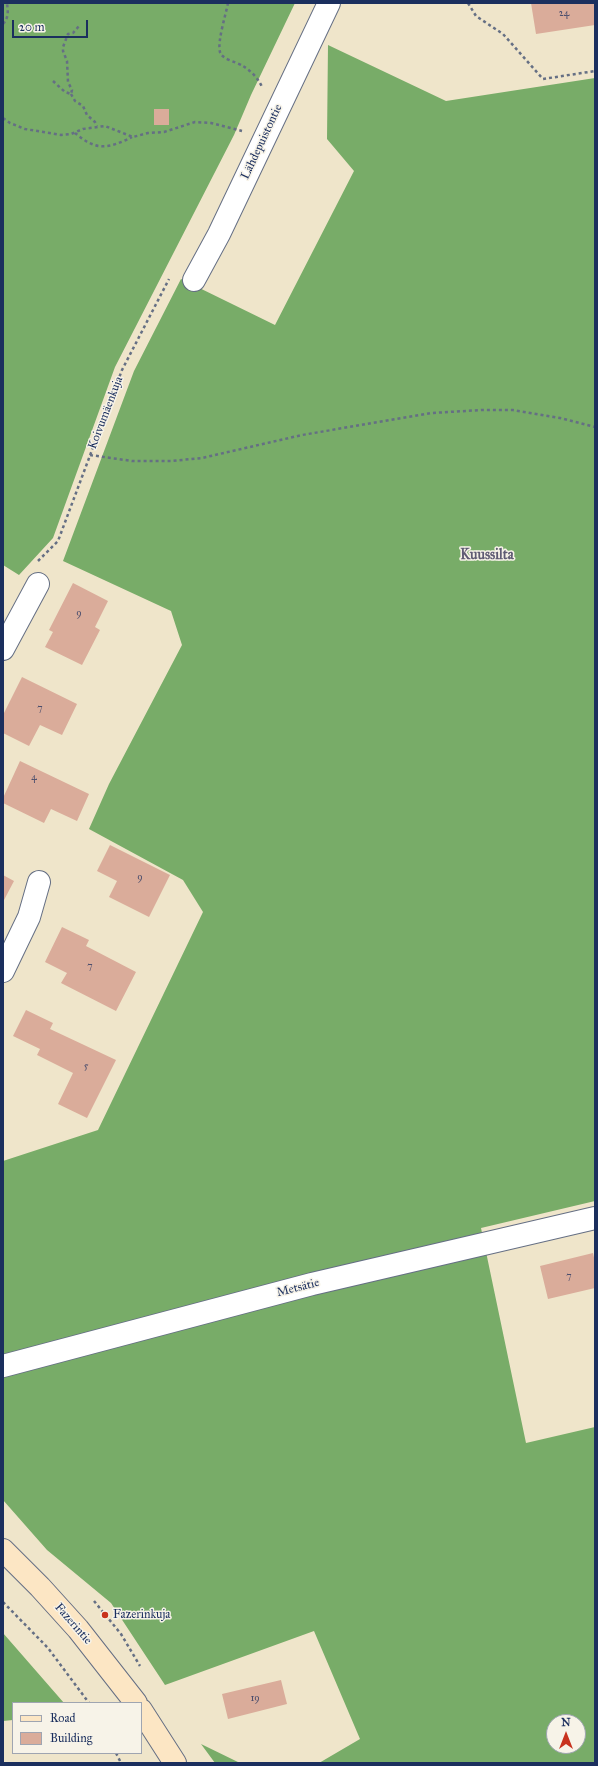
<!DOCTYPE html>
<meta charset="utf-8">
<style>
body{margin:0}
#map{position:relative;width:598px;height:1766px;overflow:hidden;background:#efe5ca;font-family:"IM FELL Great Primer",serif}
canvas{display:block}
.frame{position:absolute;inset:0;border:4px solid #1b2f5e;pointer-events:none}
.legend{position:absolute;left:12px;top:1702px;width:130px;height:52px;box-sizing:border-box;background:#f7f3e8;border:1px solid #9fa5b1;margin:0;padding:5px 7px;list-style:none;font-size:12px;color:#1b2f5e}
.legend li{display:flex;align-items:center;gap:8px;height:20px}
.legend b{width:20px;border:1px solid #9fa5b1}
.north{position:absolute;left:546px;top:1714px;width:40px;height:40px;box-sizing:border-box;background:#f7f3e8;border:1px solid #9fa5b1;border-radius:50%;rotate:0deg;font-size:11px;font-weight:700;line-height:16px;text-align:center;color:#1b2f5e}
.north::after{content:'';display:block;margin:auto;width:14px;height:18px;background:#c8321e;clip-path:polygon(50% 0,100% 100%,50% 72%,0 100%)}
.scale{position:absolute;left:12px;top:20px;width:76px;height:18px;box-sizing:border-box;border:2px solid #1b2f5e;border-top:0;padding-left:5px;font-size:12px;line-height:14px;white-space:nowrap;color:#1b2f5e;-webkit-text-stroke:3px #f7f3e8;paint-order:stroke}
</style>
<div id="map">
<canvas width="598" height="1766"></canvas>
<div class="frame"></div>
<ul class="legend">
<li><b style="height:5px;background:#fce6c4"></b>Road</li>
<li><b style="height:11px;background:#daac9a"></b>Building</li>
</ul>
<div class="north">N</div>
<div class="scale">20 m</div>
</div>
<script>
const context = document.querySelector('canvas').getContext('2d');
context.lineJoin = 'round';
function fillPath(path, color) { context.fillStyle = color; context.fill(path, 'evenodd'); }
function stroke(path, color, width, dash) { context.strokeStyle = color; context.lineWidth = width; context.lineCap = dash ? 'butt' : 'round'; context.setLineDash(dash || []); context.stroke(path); }
function drawText(font, color, halo, rows, align = 'center') {
  context.font = font + ' "IM FELL Great Primer",serif'; context.lineWidth = 3; context.setLineDash([]); context.textBaseline = 'middle'; context.strokeStyle = halo; context.fillStyle = color; for (const [text, x, y, turn = 0] of rows) {
    context.save(); context.translate(x, y); context.rotate((+turn || 0) * Math.PI / 180); context.textAlign = isNaN(turn) ? turn : align; if (halo) context.strokeText(text, 0, 0); context.fillText(text, 0, 0); context.restore();
  }
}
const forest = new Path2D(`
 M3,3h292l-44,92 -17,40 -119,232 -62,171 -34,37 -16,-10z
 M328,45l118,56 149,-23v1123l-114,27 45,215 69,-16v336h-276l41,-24 -46,-108 -149,54 -54,-82 -64,-53 -44,-50v-339l95,-31 105,-218 -20,-32 -94,-51 20,-45 73,-139 -11,-34 -108,-50 71,-190 47,-92 94,46 79,-154 -27,-32zM554,1722h24v24h-24z
 M3,1633l61,70h-51v17l-10,1z
 M201,1744l39,19h-25z`);
const building = new Path2D(`
 M531,3h64v22l-59,9z
 M154,109h15v16h-15z
 M73,583l35,18 -13,26 5,3 -18,35 -37,-18 8,-15 -4,-2z
 M22,677l55,27 -15,31 -22,-10 -11,21 -26,-13v-18z
 M20,761l69,33 -12,27 -26,-12 -7,14 -41,-20v-5z
 M110,845l60,30 -21,42 -40,-20 8,-16 -20,-10z
 M3,875l11,6 -11,21z
 M62,927l27,13 -3,6 50,26 -20,39 -55,-28 6,-10 -22,-11z
 M26,1010l27,13 -3,6 66,31 -29,58 -29,-14 15,-31 -36,-18 3,-6 -27,-13z
 M593,1253l2,9v26l-47,11 -8,-33z
 M281,1680l6,24 -59,15 -6,-25z`);
const path = new Path2D(`
 M228,3c-2,11 -11,39 -8,49 1,7 17,10 23,14 8,5 15,12 19,21
 M468,3l8,13 27,18 40,45 52,-8
 M3,24c6,-7 5,-12 4,-21
 M53,81l12,11 6,2 1,-4 -4,-8 -1,-21 -4,-10v-4l5,-13 5,-1 6,-7
 M71,94l4,7 8,5 4,9 8,7 2,4
 M3,118l7,5 15,6 36,6 10,-1 12,-5 22,-3 28,11 15,-4 16,-1 31,-10 16,1 31,8
 M75,133c5,4 11,9 17,11 13,6 28,-1 40,-7
 M90,455l42,6h39l31,-3 100,-23 130,-22 50,-3h31l47,8 35,9
 M38,561l20,-20 64,-171 47,-91
 M94,1601l27,33 19,32
 M3,1602l45,46 41,55
 M116,1753l5,10`);
const street = new Path2D(`
 M194,280l25,-46 110,-231
 M3,649l35,-65
 M3,971l26,-54 10,-35
 M3,1366l309,-82 283,-66`);
const secondary = new Path2D(`
 M3,1550l37,37 38,42 58,74
 M141,1710l34,53`);
const markers = [
 [105,1615,4,"#c8321e"]
];
const numberNames = [
 ["24",564,14],
 ["9",79,614],
 ["7",40,709],
 ["4",34,778],
 ["9",140,878],
 ["7",90,967],
 ["5",86,1067],
 ["7",569,1277],
 ["19",255,1699]
];
const streetNames = [
 ["Lähdepuistontie",262,142,-65],
 ["Koivumäenkuja",106,413,-69],
 ["Metsätie",298,1288,-14],
 ["Fazerintie",73,1624,49]
];
const poiNames = [
 ["Fazerinkuja",113,1615]
];
const quarterNames = [
 ["Kuussilta",487,556]
];
fillPath(forest, '#78ac68');
fillPath(building, '#daac9a');
stroke(street, '#656f84', 24);
stroke(secondary, '#656f84', 24);
stroke(path, '#656f84', 2.5, [3, 3]);
stroke(street, '#fff', 22);
stroke(secondary, '#fce6c4', 22);
for (const [x, y, r, color] of markers) { const dot = new Path2D(); dot.arc(x, y, r, 0, 2 * Math.PI); context.fillStyle = color; context.fill(dot); stroke(dot, '#f7f3e8', 1.5); }
drawText('10px', '#4b4e6d', null, numberNames);
drawText('12px', '#1b2f5e', '#f7f3e8', streetNames);
drawText('12px', '#1b2f5e', '#f7f3e8', poiNames, 'left');
drawText('bold 14px', '#5e5b73', '#f7f3e8', quarterNames);
</script>
